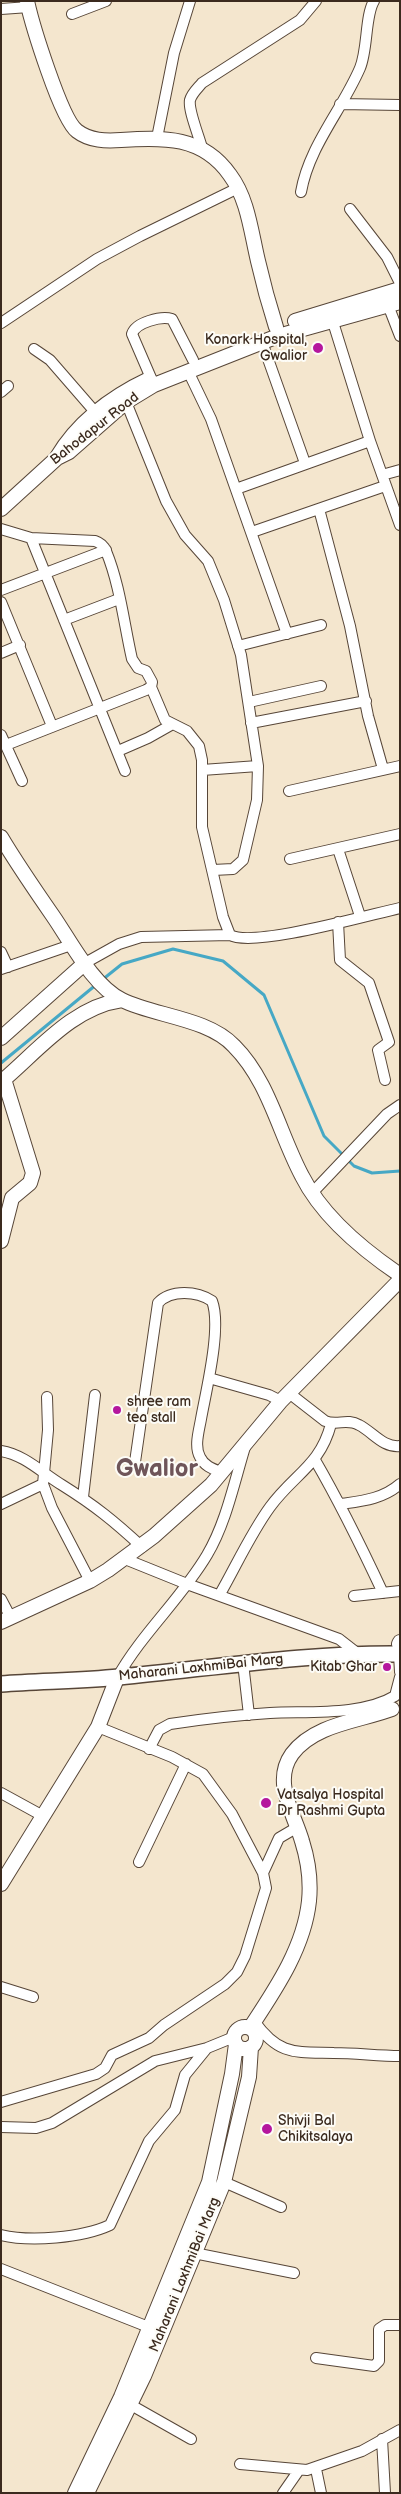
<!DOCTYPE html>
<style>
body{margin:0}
#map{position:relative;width:401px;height:2494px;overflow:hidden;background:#f4e6ce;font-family:"Balsamiq Sans",sans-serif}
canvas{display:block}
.frame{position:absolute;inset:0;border:2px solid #3b2a1e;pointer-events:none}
</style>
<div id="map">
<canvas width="401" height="2494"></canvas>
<div class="frame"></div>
</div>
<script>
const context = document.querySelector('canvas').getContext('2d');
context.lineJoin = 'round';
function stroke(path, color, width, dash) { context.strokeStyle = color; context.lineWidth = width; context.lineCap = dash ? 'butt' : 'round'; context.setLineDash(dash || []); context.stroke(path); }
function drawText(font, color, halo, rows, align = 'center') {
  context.font = font + ' "Balsamiq Sans",sans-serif'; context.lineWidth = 4; context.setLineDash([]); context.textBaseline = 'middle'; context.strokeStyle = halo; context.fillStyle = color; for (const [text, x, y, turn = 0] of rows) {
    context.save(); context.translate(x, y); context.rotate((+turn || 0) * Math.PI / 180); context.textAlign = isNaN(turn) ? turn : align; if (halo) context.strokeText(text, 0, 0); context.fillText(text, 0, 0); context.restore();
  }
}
const stream = new Path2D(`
 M102,980l20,-16 51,-15 50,12 41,34 60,141 30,30 18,7 28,-2
 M1,1063l96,-79`);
const street = new Path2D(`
 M1,9l28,-2
 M72,14l34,-13
 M340,104l60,1
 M157,138l17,-85 16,-52
 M202,148c-3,-12 -14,-38 -12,-48 2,-7 8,-12 12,-17l98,-63 16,-19
 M301,192c8,-46 41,-82 59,-124 8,-19 5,-53 14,-67
 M350,209l37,48 13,26
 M388,305l12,31
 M332,319l38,122 30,84
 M1,323l96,-64 43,-23 98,-48
 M262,342l43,121
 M34,349l16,11 46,53
 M188,371l23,48 76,215
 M151,378l-19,-44c4,-12 29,-18 40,-15l21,41
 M1,392l7,-6
 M126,402l40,99 19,34 23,26 16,39 17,55 17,111 -1,34 -14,60 -10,9 -20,1
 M382,475l18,-5
 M236,489l134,-48
 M319,509l31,117 18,90 15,53
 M1,529l30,9 64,3c6,2 9,5 11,10 14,34 18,73 26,108l6,9 8,3 6,11 -1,5 -5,3 -140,55
 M252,532l133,-46
 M31,538l94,233
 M1,590l105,-40
 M1,602l51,124
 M64,620l55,-21
 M238,646l83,-21
 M1,653l19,-8
 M151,687l14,33 22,11 12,15 3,14v67l21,90 7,18c23,13 138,-20 170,-27
 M249,702l72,-16
 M251,723l115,-22
 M1,735l21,46
 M118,751l30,-13 23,-13
 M202,770l56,-4
 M289,791l111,-25
 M338,849l22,67
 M290,859l110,-25
 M338,922l2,38 29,23 20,59 -11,8 7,30
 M1,952l7,15
 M85,963l34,-19 22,-7 89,-2
 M1,969l70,-24
 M312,1193l75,-79 13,-9
 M209,1378l60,17 12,6
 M289,1393l36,28c12,5 22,-3 34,4 14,7 24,23 41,21
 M47,1397l1,33 -5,54 9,24 38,73
 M1,1451c24,4 41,22 61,34 32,20 52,36 80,62
 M315,1460c25,43 47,88 68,133
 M135,1462l23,-159c13,-14 39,-12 54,-2 10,26 -6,90 -11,118 -2,12 -7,27 -1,38 4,9 13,12 21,15
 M83,1497l12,-102
 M1,1504l42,-20
 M341,1504c21,-3 42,-5 59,-20
 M125,1559l62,25 152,55 18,14
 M220,1594c16,-28 31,-61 50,-87 24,-33 50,-41 61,-83
 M354,1596l46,-5
 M1,1599l10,19
 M399,1654l1,18
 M243,1663l6,52
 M117,1678c25,-45 64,-79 90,-123 19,-32 27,-72 38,-108
 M149,1749l10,-19 11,-6c33,-5 67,-9 100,-11 38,-2 92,3 125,-17l5,-19
 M1,1793l42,23
 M139,1862l47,-98
 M263,1873l16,-35 17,-10
 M1,1987l32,10
 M254,2021c25,35 41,31 80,32 22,0 44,3 66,3
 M1,2102l95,-28 9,-6 7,-13 37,-17 15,-13 61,-41 12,-12 8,-16 21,-68 -3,-15 -31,-59 -29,-40 -31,-17 -74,-30
 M1,2127l35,1 16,-5 103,-62 52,-13 27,-11
 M224,2182l57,25
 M1,2235c29,7 81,3 109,-10l39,-84 26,-31 10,-35 22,-27
 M194,2253l100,20
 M1,2269l150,59
 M316,2358l58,8 5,-5v-32l6,-4h15
 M131,2405l60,34
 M382,2439l3,54
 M240,2464l67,6 55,-19 38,-21
 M316,2469l5,24
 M283,2493l16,-23`);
const secondary = new Path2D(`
 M27,1c5,23 34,118 50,130 13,10 29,10 44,9 42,-3 82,-4 109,35 18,24 21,57 28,86 5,22 11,44 18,66
 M295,321l105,-32
 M57,457c21,-35 56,-61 92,-78
 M1,509l56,-51 12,-6 57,-50 28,-17 124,-49 122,-34
 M1,837c16,27 34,53 52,79 18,26 40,70 69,84 32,16 86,18 112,46 35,35 45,87 68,130 20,40 61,74 98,99
 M1,1038l84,-75
 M1,1082c37,-31 71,-75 121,-82
 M1,1241l11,-43 18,-15 3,-10 -29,-94
 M1,1622l89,-41 18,-11 46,-34 57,-51 70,-84 119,-121
 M399,1644l1,-2
 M1,1884l97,-157 19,-49
 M234 2038a11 11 0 1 1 22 0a11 11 0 1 1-22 0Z
 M250,2028c25,-38 54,-80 59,-127 2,-20 -1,-41 -7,-60 -8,-28 -30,-59 -10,-87 22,-30 68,-33 100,-45
 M75,2493l46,-96 88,-215 23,-108 4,-30
 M87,2493l57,-117 80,-194 25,-105 2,-30`);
const primary = new Path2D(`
 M1,1684c39,-3 79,-3 118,-7 94,-9 187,-24 281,-23`);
const markers = [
 [318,348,6,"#b5179e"],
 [117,1410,5,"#b5179e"],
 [387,1667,5,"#b5179e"],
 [266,1803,6,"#b5179e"],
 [267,2129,6,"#b5179e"]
];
const poiNames = [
 ["Konark Hospital,",307,340,"right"],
 ["Gwalior",307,356,"right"],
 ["shree ram",127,1402],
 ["tea stall",127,1418],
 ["Kitab Ghar",377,1667,"right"],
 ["Vatsalya Hospital",277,1795],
 ["Dr Rashmi Gupta",277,1811],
 ["Shivji Bal",278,2121],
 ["Chikitsalaya",278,2137]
];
const streetNames = [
 ["Bahodapur Road",95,429,-38],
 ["Maharani LaxhmiBai Marg",201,1668,-6],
 ["Maharani LaxhmiBai Marg",185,2275,-68]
];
const townNames = [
 ["Gwalior",157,1470]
];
stroke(stream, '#46a8c5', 3);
stroke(street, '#574638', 12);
stroke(secondary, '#574638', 16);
stroke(primary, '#574638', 18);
stroke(street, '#fff', 10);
stroke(secondary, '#fff', 14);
stroke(primary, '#fff', 15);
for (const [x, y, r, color] of markers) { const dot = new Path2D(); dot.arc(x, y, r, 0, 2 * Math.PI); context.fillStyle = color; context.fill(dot); stroke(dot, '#fdfcf7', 2); }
drawText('14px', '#3b2a1e', '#fdfcf7', poiNames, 'left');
drawText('14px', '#3b2a1e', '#fdfcf7', streetNames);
drawText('bold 24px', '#6f5559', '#fdfcf7', townNames);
</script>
